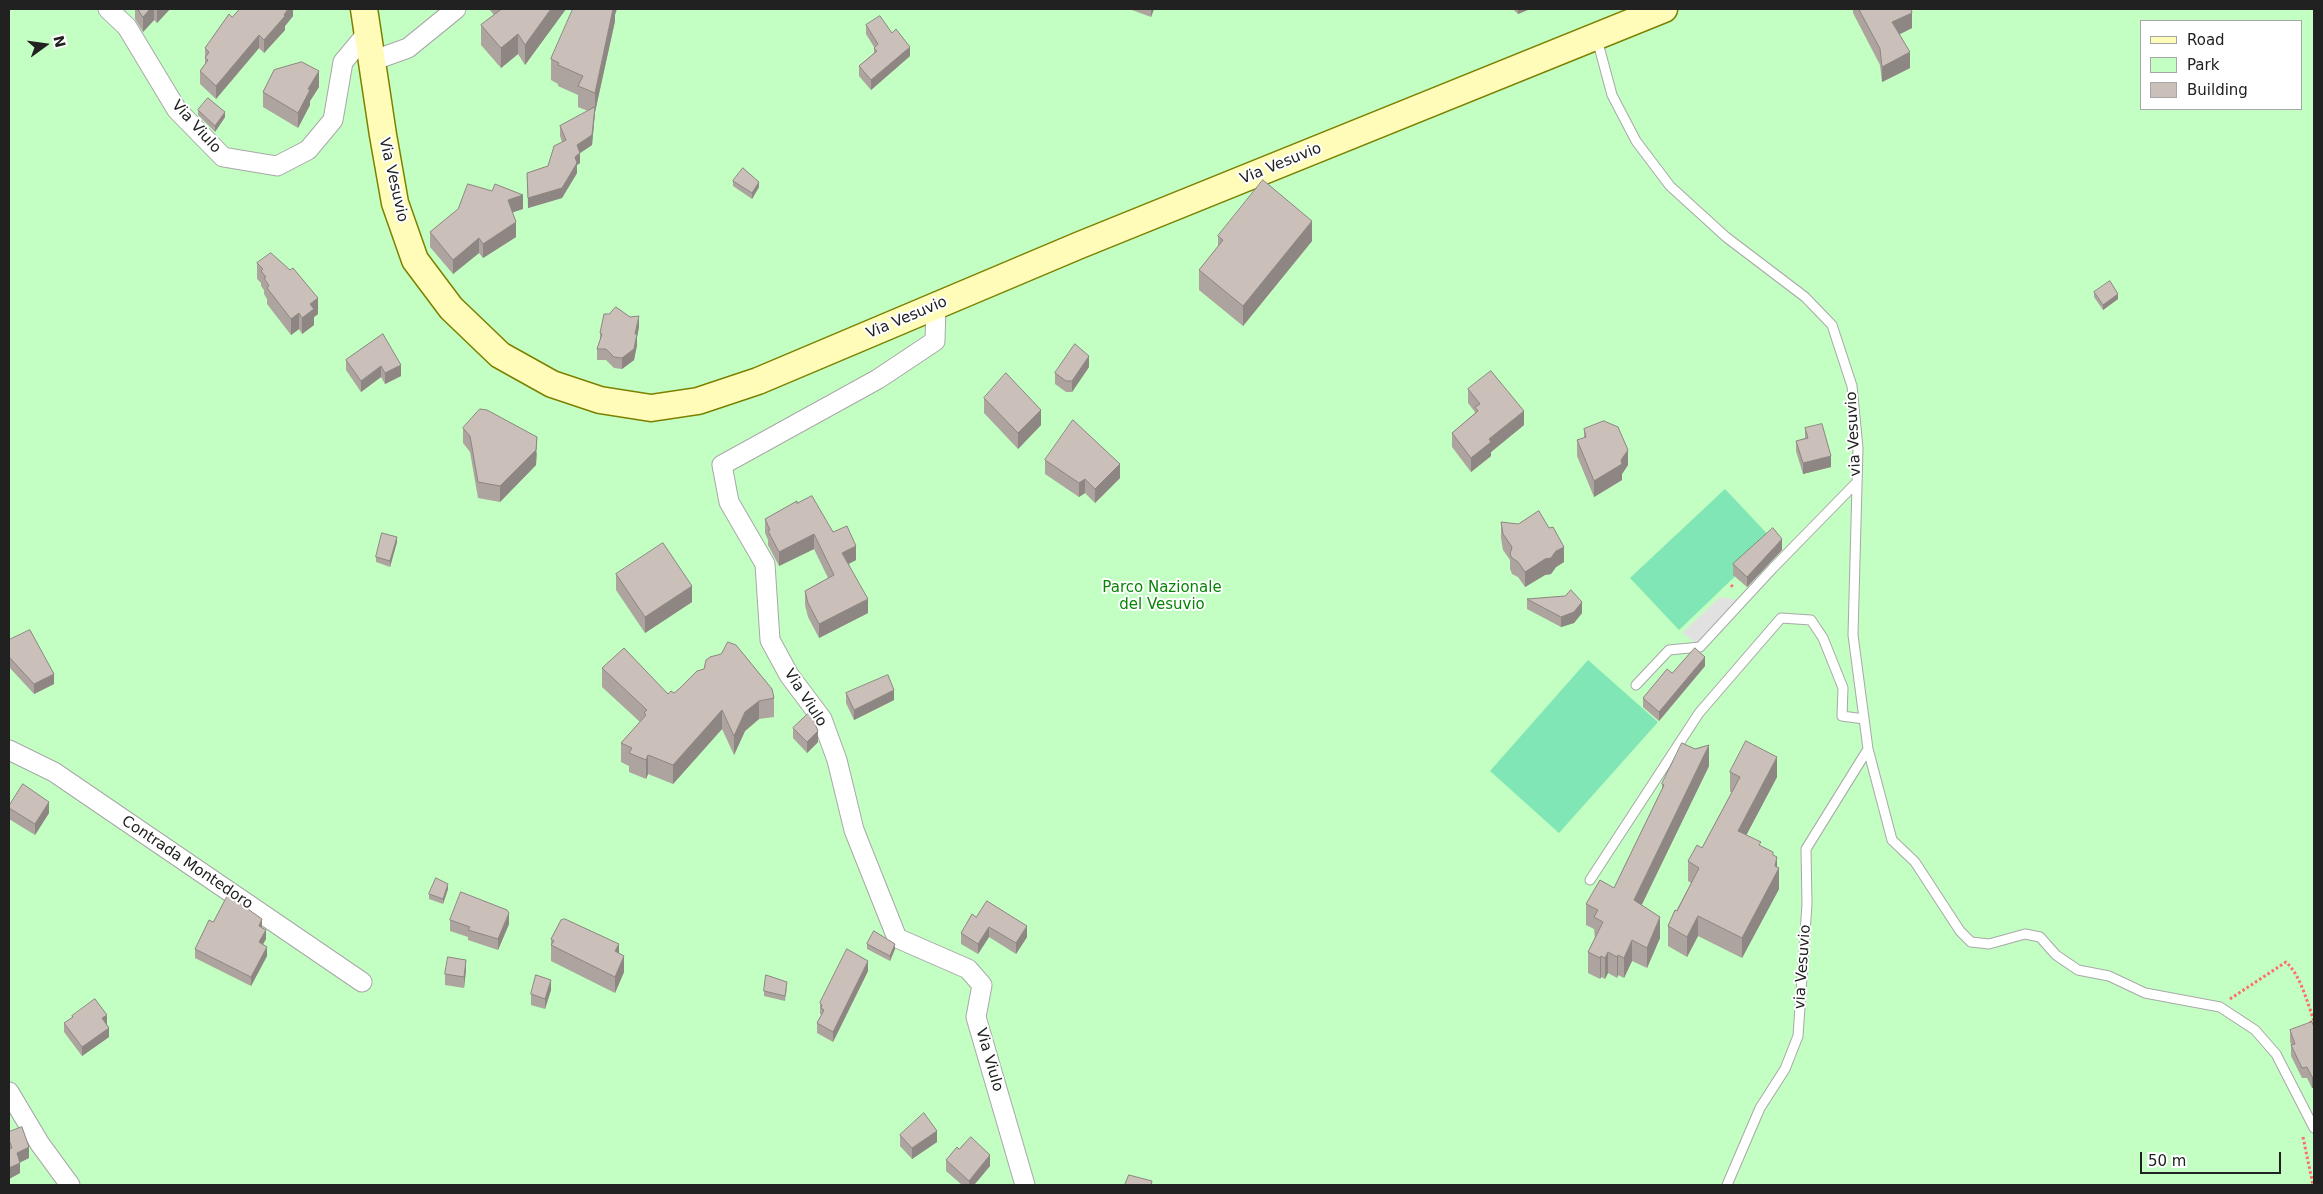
<!DOCTYPE html>
<style>
body{margin:0}
#map{position:relative;width:2323px;height:1194px;overflow:hidden;background:#f2ede7;font-family:"DejaVu Sans",sans-serif}
canvas{display:block}
.frame{position:absolute;inset:0;border:10px solid #212121;pointer-events:none}
.legend{position:absolute;left:2140px;top:20px;width:162px;height:90px;box-sizing:border-box;background:#fff;border:1px solid #a6a6a6;margin:0;padding:6px 9px;list-style:none;font-size:15px;color:#212121}
.legend li{display:flex;align-items:center;gap:10px;height:25px}
.legend b{width:25px;border:1px solid #a6a6a6}
.north{position:absolute;left:20px;top:20px;width:50px;height:50px;-webkit-text-stroke:4px #fff;paint-order:stroke;rotate:76deg;font-size:14px;font-weight:700;line-height:20px;text-align:center;color:#212121}
.north::after{content:'';display:block;margin:auto;width:18px;height:22px;background:#212121;clip-path:polygon(50% 0,100% 100%,50% 72%,0 100%)}
.scale{position:absolute;left:2140px;top:1152px;width:141px;height:22px;box-sizing:border-box;border:2px solid #212121;border-top:0;padding-left:6px;font-size:15px;line-height:18px;white-space:nowrap;color:#212121;-webkit-text-stroke:4px #fff;paint-order:stroke}
</style>
<div id="map">
<canvas width="2323" height="1194"></canvas>
<div class="frame"></div>
<ul class="legend">
<li><b style="height:6px;background:#fefcb8"></b>Road</li>
<li><b style="height:14px;background:#c3fec2"></b>Park</li>
<li><b style="height:14px;background:#cabfb9"></b>Building</li>
</ul>
<div class="north">N</div>
<div class="scale">50 m</div>
</div>
<script>
const context = document.querySelector('canvas').getContext('2d');
context.lineJoin = 'round';
function fillPath(path, color) { context.fillStyle = color; context.fill(path, 'evenodd'); }
function stroke(path, color, width, dash) { context.strokeStyle = color; context.lineWidth = width; context.lineCap = dash ? 'butt' : 'round'; context.setLineDash(dash || []); context.stroke(path); }
function drawText(font, color, halo, rows, align = 'center') {
  context.font = font + ' "DejaVu Sans",sans-serif'; context.lineWidth = 4; context.setLineDash([]); context.textBaseline = 'middle'; context.strokeStyle = halo; context.fillStyle = color; for (const [text, x, y, turn = 0] of rows) {
    context.save(); context.translate(x, y); context.rotate((+turn || 0) * Math.PI / 180); context.textAlign = isNaN(turn) ? turn : align; if (halo) context.strokeText(text, 0, 0); context.fillText(text, 0, 0); context.restore();
  }
}
const park = new Path2D(`
 M9,9h2305v1176h-2305zM2142,21h160v88h-160z`);
const pitch = new Path2D(`
 M1725,489l48,51 -94,90 -49,-52z
 M1588,660l70,62 -99,111 -69,-62z`);
const parking = new Path2D(`
 M1720,597l18,3 -40,44 -16,-11z`);
const path = new Path2D(`
 M1731,585l2,2
 M2230,999l56,-37c15,14 21,40 28,59l-5,2
 M2303,1137l10,48`);
const lane = new Path2D(`
 M1597,39l15,56 24,46 34,45 56,51 79,60 27,28 20,61 6,62 -5,187 15,114 24,91 23,22 45,69 11,11 18,2 36,-10 15,3 16,18 22,15 31,6 36,17 75,14 35,23 21,24 38,74
 M1636,685l33,-35 31,-3 73,-79 84,-86
 M1590,880l109,-167 82,-95 30,2 12,18 20,50 -1,28 22,3
 M1727,1185l33,-77 25,-39 13,-33 9,-132 -1,-55 62,-100`);
const street = new Path2D(`
 M108,9l19,18 50,83 46,47 54,9 31,-16 25,-30 10,-58 25,-30
 M372,61l36,-13 48,-39
 M936,306l-1,35 -57,38 -156,86 7,37 36,62 5,76 19,35 33,44 15,41 17,70 43,108 71,31 14,16 -6,32 49,168
 M9,750l45,22 308,210
 M9,1092l31,52 30,41`);
const secondary = new Path2D(`
 M364,9l19,126 12,68 20,57 36,48 49,47 52,29 48,16 51,8 47,-7 60,-20 322,-136 584,-236`);
const wall = new Path2D(`
 M135,9h35l-13,14 -3,-3 -11,12 -8,-13z
 M293,9v7l-8,10v4l-21,23 -5,-5 -43,51 -16,-15v-13l5,-6v-17l27,-31z
 M489,9h77l-41,56 -7,-11 -17,14 -20,-23v-20l13,-10z
 M1132,9h22l-3,8 -19,-7z
 M1513,9h17l-12,5z
 M1853,9h58l1,19 -12,6 10,34 -28,14 -2,-17 -27,-52z
 M615,15v6l-20,91 -3,33 -12,8v10l-3,2v8l-15,25 -34,10 -1,-35 21,-7 14,-24 -2,-6v-10l28,-15 -10,-4v-12l-20,-9v-2l-7,-4v-21z
 M866,25l26,8 18,23 -39,34 -12,-14v-10l15,-13v-6l-8,-13z
 M319,87l-9,14v4l-12,23 -35,-21v-15z
 M198,110l27,7 -10,15 -17,-17z
 M733,181l26,6 -7,12 -19,-13z
 M523,209l-11,3 4,25 -33,21 -4,-5 -26,21 -23,-27v-15z
 M1218,236l94,5 -69,85 -44,-36v-20l19,-23z
 M257,263l61,51 -4,3v8l-12,9 -3,-5 -8,6 -24,-31v-5l-3,-5v-4l-3,-4v-3l-4,-4z
 M2094,292l24,7 -15,11 -9,-13z
 M639,327l-2,10v8l-3,15 -12,9 -8,-1 -8,-8h-9v-11l3,-8v-8z
 M383,334l18,42 -16,8 -4,-7 -20,15 -15,-22v-10z
 M1089,367l-17,25h-6l-11,-8v-11z
 M1468,389l56,36 -33,27v4l-20,16 -19,-25v-14l23,-20v-1l-7,-9z
 M984,398l57,27 -23,24 -34,-36z
 M463,428l74,25 -1,12 -36,37 -22,-4 -8,-46 -7,-9z
 M1805,428l26,39 -28,7 -7,-23v-10l9,-3z
 M1584,429l44,36 -6,9v6l-28,17 -17,-41v-16l7,-2z
 M1045,460l75,18 -25,25 -10,-10 -6,4 -34,-23z
 M797,503l36,29 23,28 -7,4 19,49 -49,25 -11,-21 -3,-12v-14l23,-13 -14,-29 -35,17 -11,-21v-5l-3,-7v-14z
 M1501,522l63,40 -8,5 -5,7 -6,1 -20,12 -7,-10 -6,-3 -2,-5v-9l-7,-10 -2,-12z
 M397,542l-7,25 -14,-5v-5z
 M1782,550l-35,37 -14,-12v-11z
 M616,574l76,28 -47,31 -29,-43z
 M1527,599l55,14 -8,10 -13,4 -34,-18z
 M9,640l45,44 -20,10 -25,-27z
 M1705,666l-46,55 -16,-14v-9l29,-25z
 M602,668l66,26 6,-1 100,5v19l-15,2 -14,12 -11,24 -12,-26 -49,55 -25,-10 -2,5 -17,-7v-6l-8,-4v-19l19,-21 -38,-35z
 M846,693l48,7 -40,20 -8,-17z
 M793,728l25,14 -11,11 -14,-15z
 M1709,766l-68,139 19,33 -13,30 -15,-7 -8,17 -6,-3 -1,3 -9,-5 -3,6 -4,-2 -1,2 -12,-6v-21l7,-14 -1,-9 -8,-4v-21l28,-16 48,-98v-6z
 M1730,772l47,5 -31,58 27,20 4,12 2,22 -37,69 -44,-22 -11,21 -19,-11v-20l23,-43 -3,-2v-20l14,-13 30,-56h-2z
 M9,806l40,7 -14,22 -26,-16z
 M448,889l-5,15 -14,-5v-5z
 M976,917l51,20 -11,17 -27,-17 -11,17 -17,-10v-11z
 M450,920l59,4 -11,26 -30,-10v-3l-18,-6z
 M213,922l49,5 4,12 -3,5 4,12 -16,30 -56,-28v-9z
 M551,939l68,14 5,19 -9,21 -64,-32z
 M867,944l28,5 -5,12 -23,-12z
 M466,970l-2,18 -19,-3v-11z
 M868,971l-35,71 -16,-9v-10l4,-6v-3h-1v-11z
 M787,988l-2,13 -21,-5v-5z
 M551,990l-6,19 -14,-4v-11z
 M72,1016l35,8 2,13 -27,19 -18,-24v-9l8,-5z
 M2314,1027v60l-2,1 -5,-10h-5l-11,-22v-11l-1,-4v-11z
 M9,1132l20,26 -9,4v11l-11,6z
 M900,1135l37,7 -25,17 -12,-13z
 M959,1149l31,17 -16,19h-12l-16,-14v-11z`);
const shadedWall = new Path2D(`
 M150,9h4v11l-11,12v-15z
 M157,9h13l-13,14z
 M288,9h5v7l-8,10v4l-21,23v-13z
 M551,9h15l-41,56v-20z
 M613,9h4l-2,6v6l-20,91 -3,33 -12,8v10l-3,2v8l-15,25 -34,10v-10l47,-41 2,-12 18,-34v-18z
 M1151,9h3l-3,8z
 M1518,9h12l-12,5z
 M1912,13v15l-20,10v-16z
 M518,34v20l-17,14v-20z
 M259,35v13l-43,51v-13z
 M910,47v9l-39,34v-10z
 M1910,52v16l-28,14v-15z
 M319,71v16l-9,14v4l-12,23v-15l10,-24z
 M225,112v5l-10,15v-6z
 M759,182v5l-7,12v-6z
 M523,195v14l-15,5v-14z
 M1312,221v20l-69,85v-20z
 M516,222v15l-33,21v-14z
 M479,238v15l-26,21v-14z
 M2118,294v5l-15,11v-5z
 M318,298v16l-4,3v8l-12,9v-16l8,-14z
 M299,313v16l-8,6v-16z
 M639,316v11l-2,10v8l-3,15 -12,9v-11l13,-24z
 M1089,356v11l-17,25v-11z
 M401,365v11l-16,8v-11z
 M381,366v11l-20,15v-11z
 M1041,410v15l-23,24v-16z
 M1524,411v14l-33,27v4l-20,16v-14l18,-19z
 M537,437l-1,28 -36,37v-16z
 M1628,450v15l-6,9v6l-28,17v-16l27,-21z
 M1831,456v11l-28,7v-11z
 M1120,464v14l-25,25v-14z
 M1085,479v14l-6,4v-14z
 M814,534v15l-35,17v-14z
 M397,537v5l-7,25v-6z
 M1782,539v11l-35,37v-10z
 M856,546v14l-14,7v-14z
 M1564,547v15l-8,5 -5,7 -6,1 -20,12v-15l31,-21z
 M692,586v16l-47,31v-16z
 M868,599v14l-49,25v-14z
 M1582,602v11l-8,10 -13,4v-10z
 M1705,657v9l-46,55v-9z
 M54,674v10l-20,10v-10z
 M894,690v10l-40,20v-10z
 M759,701v18l-14,12 -11,24v-19l11,-24z
 M722,710v19l-49,55v-19z
 M818,731v11l-11,11v-11z
 M1709,745v21l-75,155v-21z
 M648,755v19l-2,5v-19z
 M1777,757v20l-39,74v-20z
 M10,761v10l-1,1v-9z
 M49,802v11l-14,22v-11z
 M1777,857v14l2,-3v21l-37,69v-20l33,-72z
 M448,884v5l-5,15v-5z
 M509,913v11l-11,26v-11z
 M1698,916v20l-11,21v-20z
 M1660,917v21l-13,30v-20z
 M262,919v8l-3,-1z
 M1027,926v11l-11,17v-11z
 M989,927v10l-11,17v-10z
 M266,930v9l-7,12v-9z
 M1632,940v21l-8,17v-20z
 M619,944v16l-4,-9z
 M895,944v5l-5,12v-5z
 M267,947v9l-16,30v-9z
 M1608,952v21l-3,6v-21z
 M1618,955v20l-1,3v-21z
 M624,956v16l-9,21v-16z
 M1601,956v21l-1,2v-21z
 M466,960v10l-2,18v-11z
 M868,961v10l-35,71v-10z
 M551,980v10l-6,19v-10z
 M107,1015v9l-5,3v-9z
 M109,1028v9l-27,19v-9z
 M2312,1077h2v10l-2,1z
 M937,1131v11l-25,17v-11z
 M29,1147v11l-12,6v-11z
 M990,1155v11l-16,19h-5v-4z
 M20,1163v10l-11,6v-11z`);
const building = new Path2D(`
 M138,9h12l-7,8z
 M240,9h48l-4,6 1,1 -21,24 -5,-5 -43,51 -16,-15 8,-11 -3,-2 4,-6 -4,-4 24,-34 3,3z
 M502,9h49l-26,36 -7,-11 -17,14 -20,-23z
 M573,9h40l-18,84 -17,-7 5,-10 -25,-11 1,-2 -8,-4z
 M1859,9h52l1,4 -20,9 18,30 -28,15 -2,-18z
 M880,16l12,17 4,-4 14,18 -39,33 -12,-14 18,-15 -3,-3 4,-4 -12,-19z
 M302,62l17,9 -11,18 2,1 -12,23 -35,-21 11,-22z
 M208,98l17,14 -10,14 -17,-16z
 M595,107l-3,28 -15,10 3,8 -5,4 2,6 -15,25 -34,10 -1,-25 21,-7 6,-20 12,-6 -6,-14z
 M743,168l16,14 -7,11 -19,-12z
 M1263,180l49,41 -69,85 -44,-36 24,-30 -5,-4z
 M468,184l24,7 3,-7 28,11 -15,5 8,22 -33,22 -4,-6 -26,22 -23,-28 28,-23z
 M271,253l19,17 3,-2 25,30 -8,6 4,5 -12,9 -3,-5 -8,6 -24,-31 2,-2 -5,-8 2,-1 -5,-6 2,-2 -6,-6z
 M2110,281l8,13 -15,11 -9,-13z
 M616,307l14,10 9,-1 -4,18h2l-3,15 -12,9 -8,-1 -8,-8h-9l5,-15 -2,-1 4,-19h5z
 M383,334l18,31 -16,8 -4,-7 -20,15 -15,-21z
 M1075,344l14,12 -17,25h-6l-11,-8z
 M1491,371l33,40 -35,28 2,3 -20,16 -19,-25 26,-22 -3,-4 5,-3 -12,-15z
 M1006,373l35,37 -23,23 -34,-35z
 M480,409l7,1 50,27 -1,13 -36,36 -22,-4 -8,-46 -7,-8z
 M1073,420l47,44 -25,25 -10,-10 -6,4 -34,-23z
 M1604,421l14,6 10,23 -7,10 1,4 -28,17 -17,-41 9,-3 -2,-8z
 M1822,424l9,32 -28,7 -7,-22 12,-3 -3,-10z
 M812,496l21,36 14,-6 9,20 -14,7 26,46 -49,25 -11,-21 -3,-12 29,-16 -20,-41 -35,18 -11,-21 2,-1 -5,-11 32,-18v2z
 M1539,511l10,17 4,-1 11,20 -8,4 -5,7 -6,1 -20,13 -7,-10 -6,-4 -2,-4 2,-7 -9,-13 -2,-12 17,2z
 M1773,528l9,11 -35,38 -14,-13z
 M382,533l15,4 -7,24 -14,-4z
 M663,543l29,43 -47,31 -29,-43z
 M1571,590l11,12 -8,10 -13,5 -34,-18 38,-3z
 M30,630l24,44 -20,10 -25,-27v-17z
 M728,642l8,3 36,44 2,9 -15,3 -14,11 -11,24 -12,-26 -49,55 -25,-10 -2,5 -17,-7 3,-5 -11,-5 25,-28 -2,-2 3,-3 -45,-42 22,-20 44,46 3,-3 3,2 6,-5 17,-17 7,-2 2,-9 4,-3 11,-3z
 M1695,648l10,9 -46,55 -16,-14 24,-29 5,4z
 M888,675l6,15 -40,20 -8,-17z
 M810,712l8,19 -11,11 -14,-14z
 M1746,741l31,16 -39,74 23,11 -2,3 14,7v3l4,2 -2,9 4,2 -37,70 -44,-22 -11,21 -19,-11 7,-16 2,1 22,-43 -11,-7 9,-16 5,3 38,-71 -10,-5z
 M1682,743l13,6 14,-4 -75,155 26,17 -13,31 -15,-8 -8,18 -6,-3 -1,2 -9,-5 -3,6 -4,-2 -1,2 -12,-6 15,-30 -9,-5 4,-7 -12,-6 14,-24 14,8 50,-103 -2,-1z
 M23,784l26,18 -14,22 -26,-16v-2z
 M436,878l12,6 -5,15 -14,-5z
 M461,892l46,18 2,3 -11,26 -30,-9 2,-3 -20,-7z
 M228,895l34,24 -3,7 7,4 -7,12 8,5 -16,30 -56,-28 14,-29 4,2z
 M987,901l40,25 -11,17 -27,-16 -11,17 -17,-11 11,-19 4,3z
 M565,919l54,25 -4,7 9,5 -9,21 -64,-32 3,-4 -3,-2 10,-19z
 M874,931l21,13 -5,12 -23,-12z
 M847,949l21,12 -35,71 -16,-9 7,-13 -3,-2 1,-3 -2,-2z
 M448,957l18,3 -2,17 -19,-3z
 M536,975l15,5 -6,19 -14,-5z
 M766,975l21,7 -2,14 -21,-5z
 M95,999l12,16 -5,3 7,10 -27,19 -18,-24 9,-6 -1,-1z
 M2312,1022l2,5v50h-2l-5,-10 -5,1 -11,-23 4,-1 -5,-14z
 M924,1113l13,18 -25,17 -12,-13z
 M22,1127l7,20 -12,6 3,10 -11,5v-19l3,-1 -3,-8v-8z
 M971,1137l19,18 -21,26 -23,-21 11,-13 2,2z
 M1129,1175l23,6 -1,4h-26z`);
const streetNames = [
 ["Via Viulo",196,127,48],
 ["Via Vesuvio",1281,164,-22],
 ["Via Vesuvio",393,180,77],
 ["Via Vesuvio",907,318,-23],
 ["via Vesuvio",1854,434,-93],
 ["Via Viulo",805,698,57],
 ["Contrada Montedoro",187,863,34],
 ["via Vesuvio",1803,967,-86],
 ["Via Viulo",989,1060,74]
];
const parkNames = [
 ["Parco Nazionale",1162,588],
 ["del Vesuvio",1162,605]
];
fillPath(park, '#c3fec2');
fillPath(pitch, '#80e6b5');
fillPath(parking, '#e1e1e1');
stroke(lane, '#a8a8a8', 11);
stroke(street, '#a8a8a8', 21);
stroke(secondary, '#7d8000', 29);
stroke(path, '#ff6d6b', 3, [2.5, 2.5]);
stroke(lane, '#fff', 9);
stroke(street, '#fff', 19);
stroke(secondary, '#fefcb8', 26);
fillPath(wall, '#aea49f');
fillPath(shadedWall, '#8d8682');
fillPath(building, '#cabfb9');
stroke(building, '#8d8682', 1);
drawText('15px', '#212121', '#fff', streetNames);
drawText('15px', '#058504', '#fff', parkNames);
</script>
